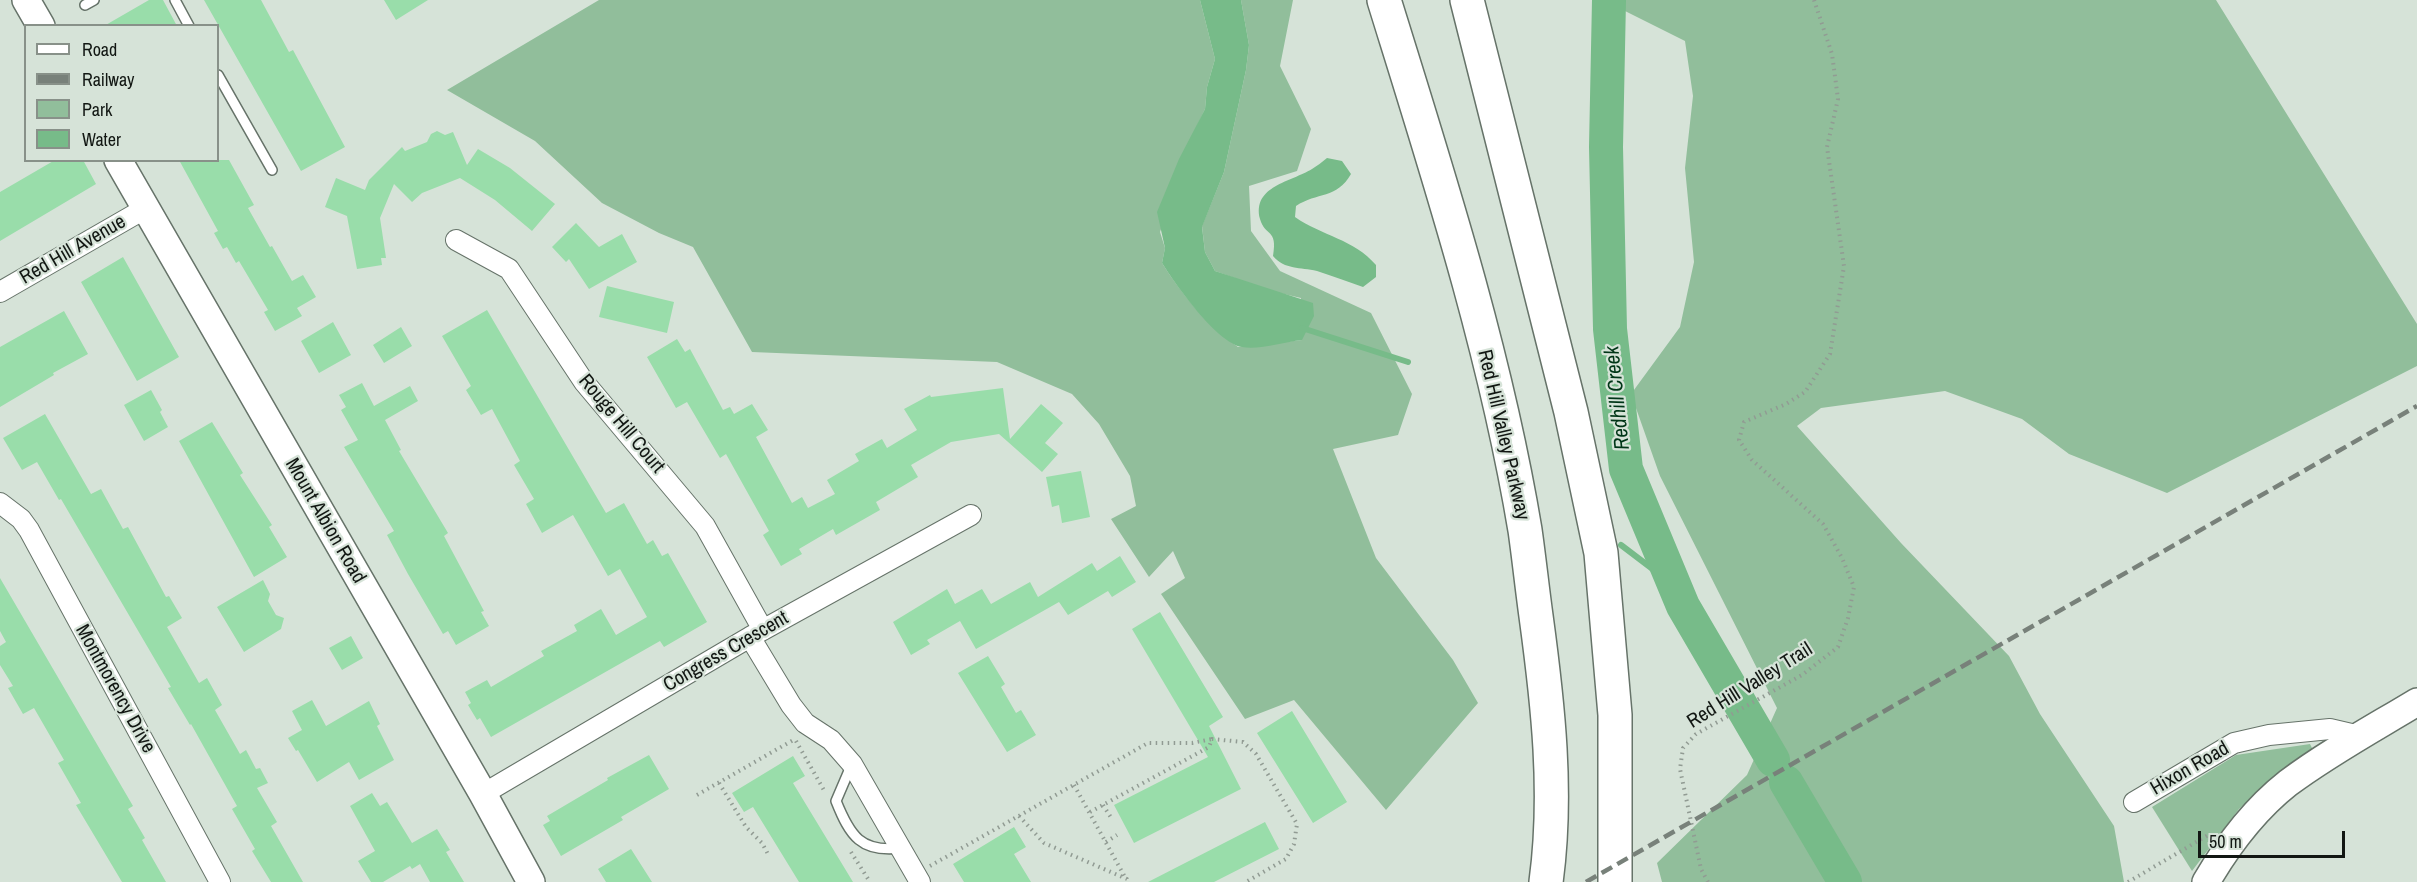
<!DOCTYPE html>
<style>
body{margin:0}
#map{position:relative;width:2417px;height:882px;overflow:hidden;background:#d6e3d8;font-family:"Archivo Narrow",sans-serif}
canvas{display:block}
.legend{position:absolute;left:24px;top:24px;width:195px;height:138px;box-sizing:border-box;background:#d6e3d8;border:2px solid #889189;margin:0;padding:8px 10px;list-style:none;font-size:18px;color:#121713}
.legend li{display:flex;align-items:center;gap:12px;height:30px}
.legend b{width:30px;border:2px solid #889189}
.scale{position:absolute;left:2198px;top:831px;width:147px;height:27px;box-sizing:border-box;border:3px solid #121713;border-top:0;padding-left:8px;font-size:18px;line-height:21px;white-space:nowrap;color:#121713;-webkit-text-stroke:4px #d6e3d8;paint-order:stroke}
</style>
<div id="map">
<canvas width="2417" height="882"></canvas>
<ul class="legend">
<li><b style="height:8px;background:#fff"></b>Road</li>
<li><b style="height:8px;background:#78817a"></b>Railway</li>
<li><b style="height:16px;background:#91be9b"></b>Park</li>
<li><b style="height:16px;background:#77bb89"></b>Water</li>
</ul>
<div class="scale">50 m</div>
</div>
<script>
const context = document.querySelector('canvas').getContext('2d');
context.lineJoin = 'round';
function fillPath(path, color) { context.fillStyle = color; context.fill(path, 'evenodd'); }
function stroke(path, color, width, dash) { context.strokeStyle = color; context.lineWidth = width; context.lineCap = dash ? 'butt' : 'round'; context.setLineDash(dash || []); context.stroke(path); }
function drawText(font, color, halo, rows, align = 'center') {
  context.font = font + ' "Archivo Narrow",sans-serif'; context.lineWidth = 4.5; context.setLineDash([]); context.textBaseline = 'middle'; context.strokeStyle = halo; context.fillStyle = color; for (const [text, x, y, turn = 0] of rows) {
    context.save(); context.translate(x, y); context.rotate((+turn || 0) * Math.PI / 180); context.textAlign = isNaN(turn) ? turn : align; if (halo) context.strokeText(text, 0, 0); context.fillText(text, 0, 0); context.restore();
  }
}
const green = new Path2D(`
 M599,0h601l15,59 -8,28 -2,22 -10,21 -35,102 5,16 -3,15c21,33 44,61 76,84l64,-7 -1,-42 -30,-7 -56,-20 -10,-19 -3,-26 22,-54 22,-102 3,-25 -8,-45h52l-13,66 31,63 -14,42 -48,15 2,45 29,40 91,42 41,81 -14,41 -65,14 43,109 77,102 25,43 -92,107 -92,-110 -49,19 -84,-125 24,-16 -12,-27 -24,26 -38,-58 25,-13 -6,-30 -31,-52 -27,-30 -75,-32 -245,-10 -59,-105 -34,-14 -57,-30 -67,-62 -88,-51z
 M1603,0h613l201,324v42l-250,127 -98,-39 -47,-35 -77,-28 -124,17 -24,18 104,117 108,113 31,58 74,112 10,56h-462l-5,-19 90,-88 30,-67 -117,-232 -29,-82 49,-67 14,-65 -9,-94 8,-72 -8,-55z
 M2310,744l3,6 -43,31 -31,28 -47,62 -40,-64 84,-52z`);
const water = new Path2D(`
 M1200,0h41l8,45 -3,25 -22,102 -22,55 3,25 10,19 98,32 1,13 -12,24c-19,2 -42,10 -60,7 -25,-4 -67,-63 -80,-84l3,-15 -8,-36 22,-53 26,-50 2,-22 8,-28z
 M1327,158l15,3 9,13c-14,25 -34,18 -55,32l-1,11c27,19 59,22 81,48v12l-13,10c-15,-5 -30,-11 -46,-16 -17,-4 -32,-1 -44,-15 5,-28 -8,-19 -13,-37 -8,-33 31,-37 52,-50 5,-3 10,-7 15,-11z`);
const stream = new Path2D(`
 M1302,328l106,34
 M1621,545l54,41`);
const river = new Path2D(`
 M1609,0l-3,147 4,182 16,140 57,137 90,154
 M1786,782l59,100`);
const building = new Path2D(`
 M149,0h14l14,26h-73z
 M204,0h57l28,52 4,-2 52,97 -44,24z
 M384,0h44l-32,20z
 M437,131l8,4 8,-3 14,33 11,-16 32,19 45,36 -23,27 -37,-31 -35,-22 -38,15 -10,9 -18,-18 -14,34 6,40h-5l1,7 -25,4 -10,-53 -22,-9 11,-29 29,12 4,-10 33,-33 3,4 22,-9 4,-8z
 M55,160h28l13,24 -96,57v-49z
 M179,160h50l25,45 -6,3 22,39 2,-1 20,35 11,-6 13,22 -19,11 5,8 -27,15 -11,-19 4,-2 -29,-49 -3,2 -9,-16 -4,2 -9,-16 4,-2z
 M576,223l23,24 23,-13 15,28 -48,27 -20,-30 -3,3 -14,-15z
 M123,257l56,100 -42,24 -56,-99z
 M607,286l67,16 -7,31 -68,-16z
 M487,310l119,203 18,-10 23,41 6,-4 9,16 6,-3 39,69 -43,25 -4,-6 -169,96 -11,-19 -3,2 -9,-15 3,-2 -6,-11 22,-12 4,7 53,-31 -3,-5 36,-20 -3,-6 27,-16 15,26 31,-18 -27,-48 -12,7 -35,-61 -31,18 -16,-29 8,-5 -20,-34 6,-4 -28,-52 -11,6 -15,-25 5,-4 -29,-50z
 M64,311l24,43 -35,19 1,2 -54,32v-60z
 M333,322l18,33 -32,18 -18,-32z
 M401,327l11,19 -28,17 -11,-18z
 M677,339l8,13 5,-3 33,61 7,-3 4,7 18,-10 16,26 -12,7 36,66 10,-6 6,11 27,-14 -8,-14 32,-19 -4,-7 27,-15 5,9 30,-18 -13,-21 26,-14 1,2 72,-9 7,51 31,-35 22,19 -18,20 13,11 -16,18 -43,-38 -48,8 -40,23 7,12 -42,25 4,8 -44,25 -3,-6 -34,20 3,5 -21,12 -18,-31 6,-4 -43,-77 -6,4 -33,-56 -11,6 -29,-51z
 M362,383l12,23 36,-20 8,15 -33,19 16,30 -2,1 49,82 -4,3 40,75 -3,1 8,14 -33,19 -8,-14 -5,3 -35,-60 -21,-39 7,-4 -50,-84 14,-7 -17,-30 5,-3 -7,-12z
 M151,390l11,20 -2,2 8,15 -24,14 -20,-36z
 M45,414l46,80 10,-5 22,40 5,-2 38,70 3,-1 13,22 -15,9 32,56 8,-5 15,27 -7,5 25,44 6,-4 10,19 4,-1 8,15 -11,5 20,34 -6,4 32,56h-32l-19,-31 3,-2 -23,-40 5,-3 -46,-82 -1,1 -22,-37 3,-1 -110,-188 -2,1 -22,-38 -15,8 -19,-32z
 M212,422l31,51 -3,2 32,50 -3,2 18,30 -33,20 -75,-136z
 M1081,471l9,46 -28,6 -3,-18 -7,2 -6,-30z
 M1120,556l16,26 -24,15 -4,-6 -40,24 -9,-13 -83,47 -16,-28 -33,19 3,4 -19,11 -18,-33 54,-33 8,15 27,-15 9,15 39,-22 8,15 54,-34 5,8z
 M0,578l133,228 -5,3 17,29 -3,2 24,42h-44l-46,-77 5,-2 -23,-40 6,-3 -30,-52 -11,6 -15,-26 5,-2 -13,-21v-19l6,-4 -6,-11z
 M263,580l7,14 -2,7 8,14 8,3 -3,11 -37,23 -27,-45z
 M1160,612l63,105 -14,9 32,63 -107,54 -20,-38 94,-48 -76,-128z
 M351,636l12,22 -21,12 -13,-22z
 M988,656l17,28 -4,3 15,26 5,-3 15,25 -29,17 -49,-79z
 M312,700l14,26 43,-25 11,23 -3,2 17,34 -35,20 -10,-18 -32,20 -19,-32 -2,1 -8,-13 14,-8 -10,-19z
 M1292,711l55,91 -34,21 -56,-90z
 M649,755l20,34 -48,28 2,3 -62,36 -18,-31 7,-4 -3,-5 61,-36 -1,-2z
 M793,756l12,20 -12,7 60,99h-54l-46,-75 -9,5 -12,-19z
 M372,793l8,13 7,-4 25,41 25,-14 13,21 -4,2 18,30h-34l-10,-18 -8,5 -2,-3 -27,16h-12l-13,-21 17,-10 -25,-45z
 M1265,822l14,27 -65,33h-66z
 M1014,827l12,20 -12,7 17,28h-67l-11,-18z
 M631,849l21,33h-46l-8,-13z`);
const path = new Path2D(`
 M796,741l29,51
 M719,783l27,44 16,16 7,13
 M1074,785l52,94
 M697,795l98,-56
 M1103,805l9,14
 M1090,812l119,-65 3,-8 31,3 13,12 41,70 -3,20 -8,15 -40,23
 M1019,816l25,27 83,36 1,3
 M1106,842l11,-7
 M851,852l19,30
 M930,866l218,-123h44l20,-4
 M1708,882l-7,-13 -21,-100 3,-21 13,-14 106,-59 36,-28 10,-29 6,-31 -12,-29 -19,-34 -71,-64 -13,-20 5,-18 42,-18 19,-12 25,-38 14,-88 -17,-119 11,-48 -6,-45 -18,-54
 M2128,882l82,-48`);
const lane = new Path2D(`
 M175,0l14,26
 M85,5l9,-5
 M218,75l54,95
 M851,766l-15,35c14,35 25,52 65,47`);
const street = new Path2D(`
 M456,240l53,29 75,113 121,144 58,104
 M0,292l146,-84
 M0,503l21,16 8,11 191,352
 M750,637l41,68 14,18 26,17 21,24 68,118
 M483,794l267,-157 221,-122
 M2134,802l100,-59 35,-8 61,-6 30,7`);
const secondary = new Path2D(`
 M26,0l15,26
 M118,160l365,634 48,88
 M2206,882c21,-36 49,-73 82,-99 40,-30 86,-55 129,-81`);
const highway = new Path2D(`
 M1384,0c54,174 111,350 141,530 4,28 7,57 11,86 12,88 22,177 10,266
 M1467,0l104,412 30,141 14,162v167`);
const rail = new Path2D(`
 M1586,882l831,-476`);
const streetNames = [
 ["Red Hill Avenue",73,250,-30],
 ["Rouge Hill Court",621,424,50],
 ["Red Hill Valley Parkway",1503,435,77],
 ["Mount Albion Road",325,521,60],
 ["Congress Crescent",726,652,-30],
 ["Red Hill Valley Trail",1750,686,-32],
 ["Montmorency Drive",115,689,61],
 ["Hixon Road",2190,769,-30]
];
const waterNames = [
 ["Redhill Creek",1618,398,-96]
];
fillPath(green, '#91be9b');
fillPath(water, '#77bb89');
stroke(stream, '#77bb89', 6);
stroke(river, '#77bb89', 34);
fillPath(building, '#9da');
stroke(lane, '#667369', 12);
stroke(street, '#667369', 22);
stroke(secondary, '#667369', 30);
stroke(highway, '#667369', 36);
stroke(path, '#919b93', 4, [1.5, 4.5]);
stroke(lane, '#fff', 9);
stroke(street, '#fff', 20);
stroke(secondary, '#fff', 27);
stroke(highway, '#fff', 33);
stroke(rail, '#78817a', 4.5, [12, 6]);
drawText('20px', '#121713', '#d6e3d8', streetNames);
drawText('italic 21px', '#003617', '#d6e3d8', waterNames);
</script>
